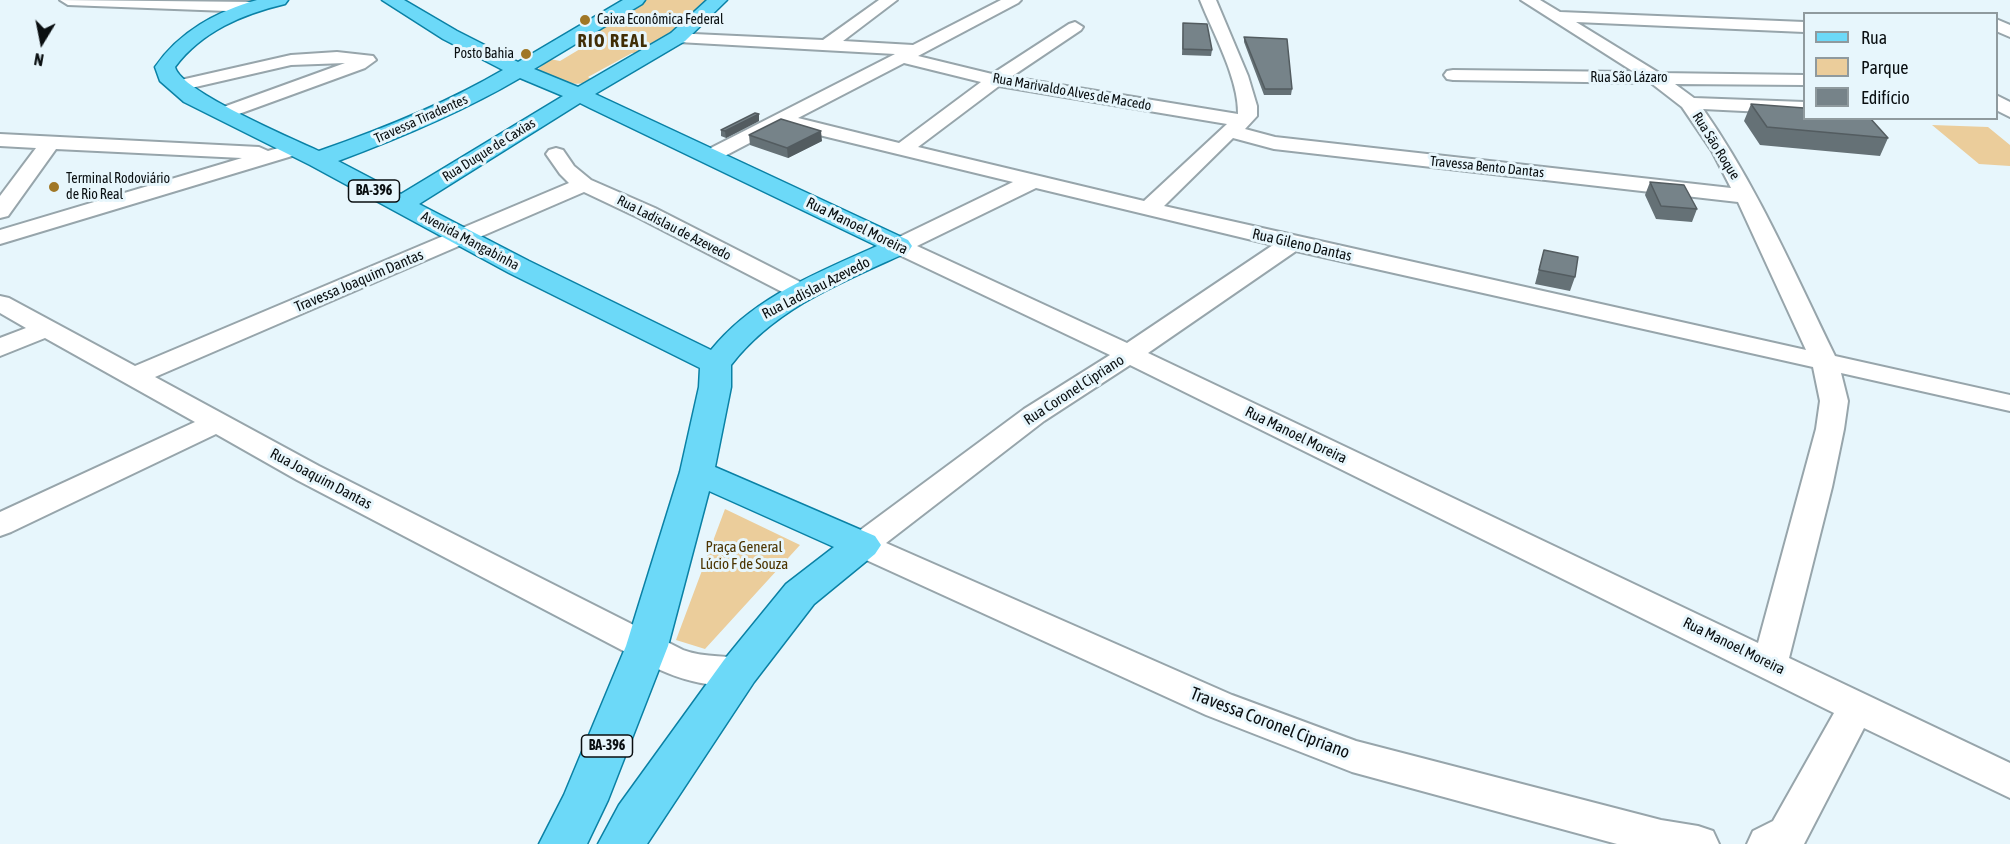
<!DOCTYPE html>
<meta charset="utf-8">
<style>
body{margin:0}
#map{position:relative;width:2010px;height:844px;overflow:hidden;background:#e7f6fc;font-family:"Asap Condensed",sans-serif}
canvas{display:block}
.legend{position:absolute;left:1803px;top:12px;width:195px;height:108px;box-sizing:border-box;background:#e7f6fc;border:2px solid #8f9a9e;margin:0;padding:8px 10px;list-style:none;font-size:18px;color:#0a0f11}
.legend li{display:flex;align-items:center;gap:12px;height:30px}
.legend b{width:30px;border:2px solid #8f9a9e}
.north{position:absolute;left:12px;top:12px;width:60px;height:60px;-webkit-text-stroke:4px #e7f6fc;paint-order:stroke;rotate:190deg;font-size:16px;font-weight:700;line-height:24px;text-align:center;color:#0a0f11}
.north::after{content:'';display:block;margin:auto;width:21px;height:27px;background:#0a0f11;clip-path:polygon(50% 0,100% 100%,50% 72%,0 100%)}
</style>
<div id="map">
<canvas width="2010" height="844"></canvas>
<ul class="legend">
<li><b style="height:8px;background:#6cd9f8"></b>Rua</li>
<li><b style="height:16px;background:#ebcd9b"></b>Parque</li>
<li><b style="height:16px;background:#768389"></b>Edifício</li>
</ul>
<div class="north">N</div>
</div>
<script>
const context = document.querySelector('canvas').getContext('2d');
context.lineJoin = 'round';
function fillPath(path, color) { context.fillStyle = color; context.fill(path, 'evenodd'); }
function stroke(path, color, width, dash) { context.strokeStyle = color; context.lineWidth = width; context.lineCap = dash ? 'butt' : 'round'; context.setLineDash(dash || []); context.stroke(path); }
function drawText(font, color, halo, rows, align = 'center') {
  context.font = font + ' "Asap Condensed",sans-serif'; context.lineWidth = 6; context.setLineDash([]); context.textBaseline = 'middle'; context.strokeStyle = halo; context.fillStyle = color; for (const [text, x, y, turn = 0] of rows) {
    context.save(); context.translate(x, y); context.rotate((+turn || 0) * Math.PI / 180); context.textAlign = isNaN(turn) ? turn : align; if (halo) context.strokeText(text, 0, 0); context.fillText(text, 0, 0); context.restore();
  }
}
const green = new Path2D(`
 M646,0h64l-36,35 -31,18h-11l-44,24 5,3c-21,10 -37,-2 -56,-10l13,-11 10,2 45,-27 -11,-3z
 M1932,125l56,2 22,18v21l-31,-2z
 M725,509l75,36 -95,104 -29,-9z`);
const street = new Path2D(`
 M60,0l194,2 8,5 -8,5 -186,-7z
 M879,0h18l-54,41 70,4 88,-45h20l-3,3 -100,53 74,18 77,-50 6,-2 8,5 -2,3 -70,47 227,37c1,-35 -25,-81 -38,-114h16l32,76 9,30v10l-12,13 30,8 456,51 -19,-37 -30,-44 -31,-24 -198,-3 -6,-1 -3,-4 3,-4 6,-1 181,2 -113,-72h19l20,12 244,10v10l-228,-10 83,51 145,2v10l-129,-1 19,14 110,4v12l-101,-5c54,77 91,163 132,247l175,39v16l-169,-38 7,28 -4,28 -12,58 -43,171 221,105v35l-146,-70 -60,116h-57l6,-13 20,-10 61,-108 -704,-348 -86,56 -158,122 346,152 124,46 305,79 37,6 15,5 6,13h-102l-265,-72 -146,-57 -355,-162 -5,-8 5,-8 173,-128 86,-54 -219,-104 -4,-5 4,-5 122,-59 -231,-56 -65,34h-14l-3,-4 3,-4 192,-98 -217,-12 -8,-5 2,-4 151,7zM904,63l77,19 -82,61 -101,-25zM999,86l228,38 -83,77 -226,-54zM1233,138l41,11 464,53 68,148 -642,-144zM1036,188l237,57 -146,98 -210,-97zM1296,251l517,116 7,34 -4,28 -58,214 -610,-290z
 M1996,19l14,6v12l-14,-6z
 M337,52l36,4 3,4 -11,8 -140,51 -7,-2 -2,-4 2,-4 127,-46 -54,2 -113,26 -6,-1 -3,-4 3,-4 119,-27z
 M1996,95l14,7v15l-14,-7z
 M0,134l259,13 9,4 27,-8 7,2 3,4 -3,4 -302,91v-14l242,-72 -186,-9 -48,67 -8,2v-22l36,-48 -36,-2z
 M556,148l7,2 11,16 17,14 64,28 155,79 3,5 -3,5 -9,2 -9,-2 -153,-79 -55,-26 -429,185 164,89 364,184c23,9 46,4 69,11l5,10 -5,10c-31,10 -65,1 -94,-12l-361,-189 -81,-46 -205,98 -11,4v-24l195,-90 -150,-84 -45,18v-18l26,-10 -26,-15v-17l9,2 126,68 434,-183 -9,-9 -14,-20 3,-4z`);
const primary = new Path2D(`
 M257,0h31l-3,4c-42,10 -83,27 -110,63 5,24 118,72 144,84 63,-22 126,-47 184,-81l-60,-31 -61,-39h22l53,31 61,31 105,-62h22l-3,4 -108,65 44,18 93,-54 36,-33h20l-42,41 -90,53 313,146 4,6 -4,6c-64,29 -132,55 -177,113v22l-16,80 160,69 6,9 -6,9 -61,50 -60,78 -107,162h-49l21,-39 105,-145 62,-76 48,-37 -125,-56 -41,155 -60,154 -21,44h-48l25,-49 62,-149 54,-174 19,-85 1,-19 -191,-95 -199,-108 -126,-63 -24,-21 -5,-14c25,-36 61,-55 102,-67zM520,78l43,18 -162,98 -63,-33c62,-23 124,-49 182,-83zM580,103l10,5 287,138c-60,27 -123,51 -166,104l-182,-89 -110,-57z`);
const wall = new Path2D(`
 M1183,23l29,27 -1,6 -29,-1z
 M1244,37l48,52 -1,6h-27l-20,-53z
 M1751,104l137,34 -8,18 -120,-11 -16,-24z
 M759,121l-33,17 -5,-2v-6z
 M749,135l73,6 -34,17 -38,-13z
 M1650,182l47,27 -5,13 -36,-3 -11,-24z
 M1544,250l31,27 -5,14 -35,-7z`);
const shadedWall = new Path2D(`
 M759,114v7l-33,17 -1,-7z
 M821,131l1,10 -34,17 -1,-10z`);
const building = new Path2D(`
 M1183,23l24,1 5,26 -29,-1z
 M1244,37l43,2 5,50h-27z
 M1751,104l53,4v10h66l18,20 -121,-11z
 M755,113l4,1 -34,17 -4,-1z
 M781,119l40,12 -34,17 -38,-13z
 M1650,182l34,3 13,24 -36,-3z
 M1544,250l34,7 -3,20 -36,-7z`);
const markers = [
 [585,20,6,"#a07726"],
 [526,54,6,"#a07726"],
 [54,187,6,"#a07726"]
];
const farPoinames = [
 ["Caixa Econômica Federal",597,20],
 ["Posto Bahia",514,54,"right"],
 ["Terminal Rodoviário",66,179],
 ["de Rio Real",66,195]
];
const farStreetnames = [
 ["Rua São Lázaro",1629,78],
 ["Rua Marivaldo Alves de Macedo",1072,92,10],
 ["Travessa Tiradentes",421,119,-24],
 ["Rua São Roque",1716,146,58],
 ["Rua Duque de Caxias",489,150,-32],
 ["Travessa Bento Dantas",1487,167,6],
 ["Rua Ladislau de Azevedo",674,228,27],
 ["Avenida Mangabinha",470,241,28]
];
const shields = [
 [374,191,51],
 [607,746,51]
];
const shieldNames = [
 ["BA-396",374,191],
 ["BA-396",607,746]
];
const streetNames = [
 ["Rua Manoel Moreira",857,226,26],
 ["Rua Gileno Dantas",1302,245,13],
 ["Travessa Joaquim Dantas",359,281,-23],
 ["Rua Ladislau Azevedo",816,288,-27],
 ["Rua Coronel Cipriano",1074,390,-33],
 ["Rua Manoel Moreira",1296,435,26],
 ["Rua Joaquim Dantas",321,479,28],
 ["Rua Manoel Moreira",1734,646,26]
];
const parkNames = [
 ["Praça General",744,547],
 ["Lúcio F de Souza",744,564]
];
const farDistrictnames = [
 ["RIO REAL",613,41]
];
const nearStreetnames = [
 ["Travessa Coronel Cipriano",1270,723,21]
];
fillPath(green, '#ebcd9b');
stroke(street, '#97a5ab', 4);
stroke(primary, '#0a81a5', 3);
fillPath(street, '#fff');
fillPath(primary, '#6cd9f8');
fillPath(wall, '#657176');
fillPath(shadedWall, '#535c60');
fillPath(building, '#768389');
stroke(building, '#535c60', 1.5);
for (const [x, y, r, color] of markers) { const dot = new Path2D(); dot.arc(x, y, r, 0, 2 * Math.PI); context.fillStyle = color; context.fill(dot); stroke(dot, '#e7f6fc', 2); }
drawText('14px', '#0a0f11', '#e7f6fc', farPoinames, 'left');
drawText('14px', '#0a0f11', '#e7f6fc', farStreetnames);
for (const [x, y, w] of shields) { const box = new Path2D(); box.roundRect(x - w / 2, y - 11, w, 22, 4.5); context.fillStyle = '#e7f6fc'; context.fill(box); stroke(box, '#0a0f11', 1.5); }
drawText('bold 14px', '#0a0f11', null, shieldNames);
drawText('15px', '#0a0f11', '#e7f6fc', streetNames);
drawText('15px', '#4c3400', '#e7f6fc', parkNames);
context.letterSpacing = '1.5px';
drawText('bold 18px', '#402d05', '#e7f6fc', farDistrictnames);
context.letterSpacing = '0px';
drawText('18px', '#0a0f11', '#e7f6fc', nearStreetnames);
</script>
